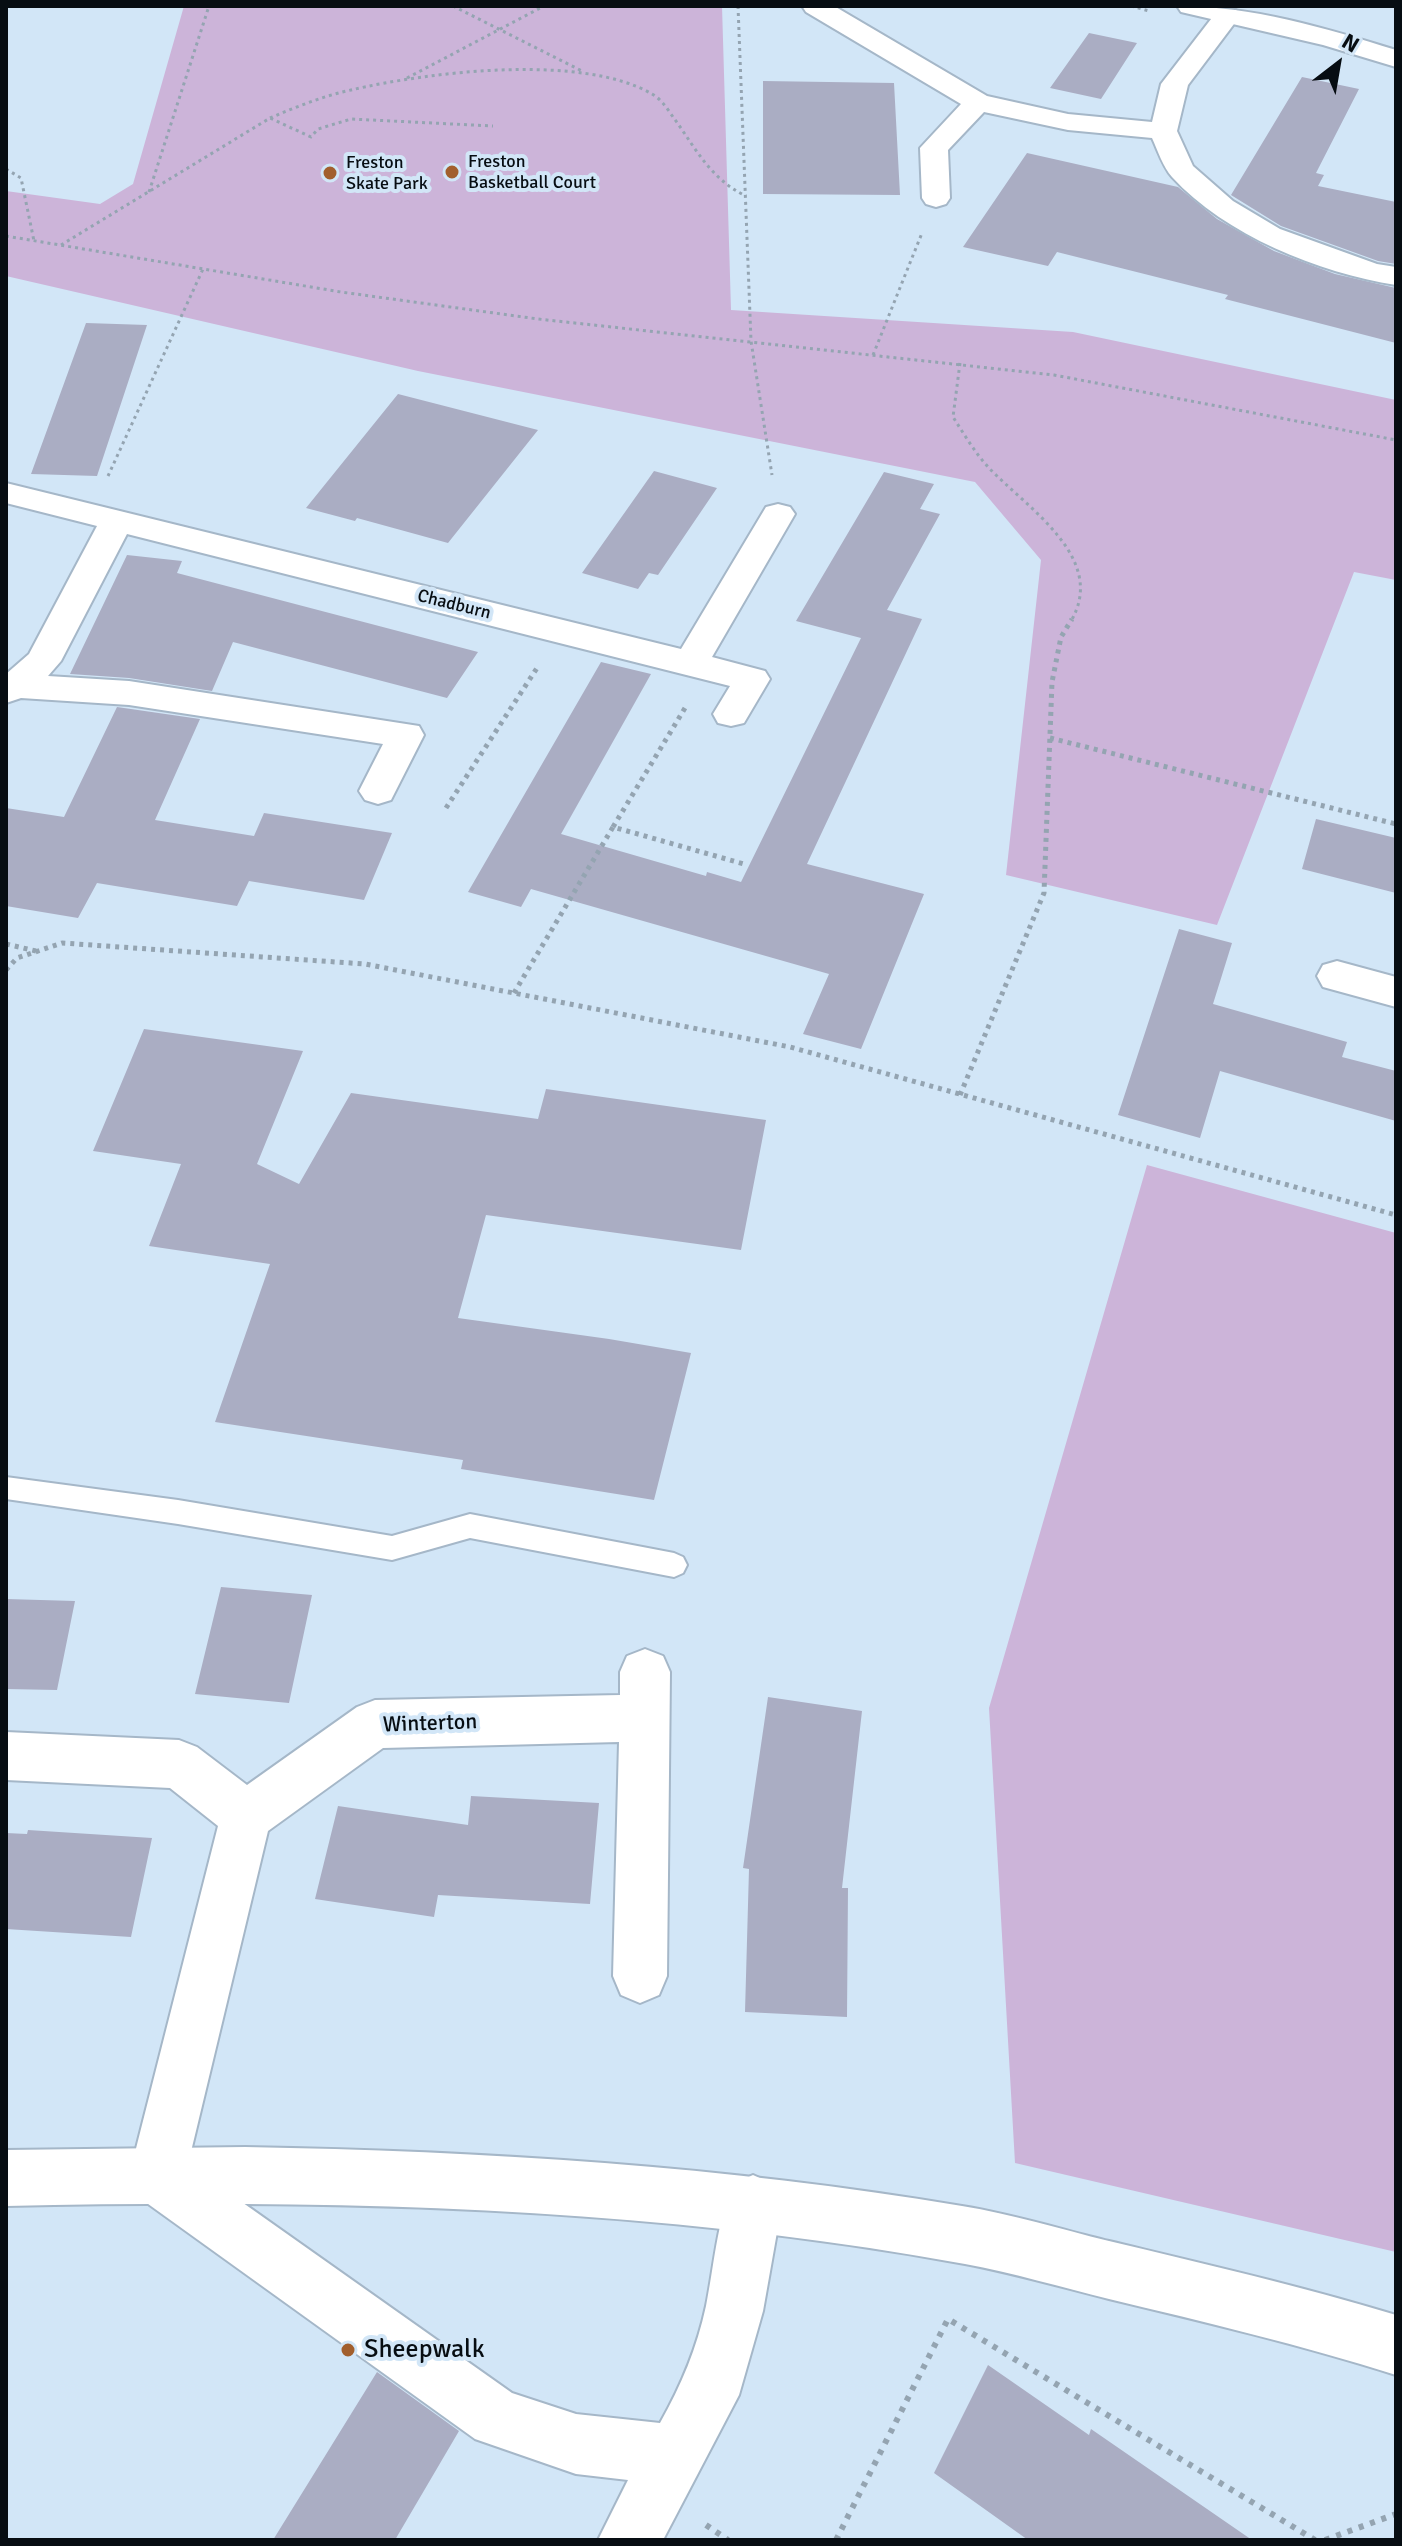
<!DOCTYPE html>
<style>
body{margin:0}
#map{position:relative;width:1402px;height:2546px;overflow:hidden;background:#d2e6f7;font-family:Signika,sans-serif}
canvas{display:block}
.frame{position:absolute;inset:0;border:8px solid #070d12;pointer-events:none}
.north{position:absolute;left:1298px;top:24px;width:80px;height:80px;-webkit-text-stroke:6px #d2e6f7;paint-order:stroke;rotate:31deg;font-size:22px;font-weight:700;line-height:32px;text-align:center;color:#070d12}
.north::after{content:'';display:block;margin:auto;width:28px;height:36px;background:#070d12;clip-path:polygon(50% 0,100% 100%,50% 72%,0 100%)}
</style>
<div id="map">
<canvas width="1402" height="2546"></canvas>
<div class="frame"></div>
<div class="north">N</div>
</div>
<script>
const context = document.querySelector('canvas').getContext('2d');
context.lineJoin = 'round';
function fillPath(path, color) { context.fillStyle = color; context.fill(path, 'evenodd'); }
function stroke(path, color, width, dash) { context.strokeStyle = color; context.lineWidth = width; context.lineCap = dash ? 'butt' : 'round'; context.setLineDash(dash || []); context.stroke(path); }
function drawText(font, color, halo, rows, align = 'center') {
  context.font = font + ' Signika,sans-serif'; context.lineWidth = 8; context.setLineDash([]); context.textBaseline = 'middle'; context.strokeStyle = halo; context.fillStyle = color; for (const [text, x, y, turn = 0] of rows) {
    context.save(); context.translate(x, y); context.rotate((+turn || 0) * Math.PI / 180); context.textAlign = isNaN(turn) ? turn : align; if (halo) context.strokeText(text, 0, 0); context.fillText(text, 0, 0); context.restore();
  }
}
const green = new Path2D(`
 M184,6h538l9,304 342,22 323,68v180l-42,-8 -137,353 -211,-50 35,-315 -66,-78 -557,-111 -412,-95v-85l94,13 33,-20z
 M1147,1165l249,68v1019l-381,-89 -26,-455z`);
const building = new Path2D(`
 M1089,33l48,10 -36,56 -51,-11z
 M1302,77l57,12 -43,84 8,2 -6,11 78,16v62l-18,-3 -97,-35 -50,-31z
 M763,81l131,2 6,112 -137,-1z
 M1027,153l151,34 39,32 57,32 61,23 61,14v55l-171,-44 3,-4 -171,-43 -9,14 -85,-19z
 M86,323l61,2 -50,151 -66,-2z
 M398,394l140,36 -90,113 -91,-25 -2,3 -49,-13z
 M654,471l63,17 -59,87 -9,-2 -11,16 -56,-16z
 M884,472l50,12 -14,25 20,5 -53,96 35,9 -115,245 117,30 -63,155 -58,-15 26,-60 -298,-85 -10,18 -53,-15 133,-230 50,12 -90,160 145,42 1,-4 34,10 120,-244 -65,-17z
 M127,555l55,6 -5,12 301,79 -31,46 -214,-56 -21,49 -83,-13 -59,-4z
 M117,707l83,12 -45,101 99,16 10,-23 128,20 -28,67 -115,-19 -12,25 -140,-23 -19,35 -72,-12v-98l58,9z
 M1316,819l80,19v55l-94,-24z
 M1179,929l53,14 -19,61 134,38 -5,15 54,14v50l-176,-50 -20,67 -82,-23z
 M144,1029l159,22 -46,113 42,20 52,-91 187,26 8,-30 220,31 -25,130 -255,-35 -28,103 151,21 82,14 -37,147 -193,-31 2,-9 -248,-38 55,-158 -121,-18 32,-82 -88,-13z
 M221,1587l91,8 -23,108 -94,-9z
 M6,1599l69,2 -18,89 -51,-1z
 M768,1697l94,14 -20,177h6l-1,129 -102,-5 4,-143 -6,-1z
 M471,1796l128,7 -9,101 -152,-9 -4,22 -119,-18 23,-93 130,19z
 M28,1830l124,8 -21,99 -125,-8v-96l21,1z
 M988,2365l101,70 2,-6 161,111h-224l-94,-67z
 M377,2372l82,59 -64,109h-122z`);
const pathFar2 = new Path2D(`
 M453,6l131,66
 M738,6l13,335 21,134
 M1131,6l18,5
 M407,78l137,-72
 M270,118c26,-11 53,-22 81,-28 77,-18 231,-37 301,4 11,6 17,18 24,27 21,30 36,59 70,75
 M6,169l15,9 13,63
 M149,192l60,-186
 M6,236l335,56 197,27 516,56 342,65
 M61,245l209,-127 41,19 7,-8 33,-10 142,7
 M873,355l49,-122
 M960,363l-7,54c11,17 22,36 36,51 38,40 119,90 82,153
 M108,476l95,-207`);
const pathFar1 = new Path2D(`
 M1050,738l346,86
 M446,808l91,-140
 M613,827l72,-119
 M6,944l30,7
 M6,970l11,-12 45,-15 303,21 425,83 606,168
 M514,993l99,-166 131,37
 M960,1095l84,-202 8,-211 9,-45 11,-18`);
const path = new Path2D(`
 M706,2525l22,15
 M836,2540l112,-221 367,221
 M1325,2540l71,-26`);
const lane = new Path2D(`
 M6,1477l172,23 214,36 78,-22 204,39 9,4 4,8 -4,8 -9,4 -204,-39 -78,22 -214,-36 -172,-25z`);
const street = new Path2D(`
 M802,6h32l153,90 81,18 84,8 9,-38 57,-74h18l4,6 -52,69 -11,46 16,35 40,35 47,28 97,35 19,3v18c-77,-12 -171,-50 -224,-108 -9,-10 -14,-26 -20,-39l-84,-8 -84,-18 -36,38 2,48 -4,6 -10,3 -10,-3 -4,-6 -2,-50 41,-44 -155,-92z
 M6,483l675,166 85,-142 12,-3 12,3 5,7 -83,143 53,14 5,8 -26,44 -13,3 -13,-3 -5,-9 17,-28 -603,-152 -66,127 -13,15 81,5 290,45 5,9 -33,65 -13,4 -13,-4 -6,-9 24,-47 -254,-39 -108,-7 -15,5v-29l23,-20 68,-128 -91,-23z
 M1337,961l59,16v30l-73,-20 -6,-11 6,-11z
 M645,1649l18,7 7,16 -3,304 -8,19 -19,8 -19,-8 -8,-19 6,-234 -236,6 -115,83 -80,333 324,229 64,21 84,9c21,-37 37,-75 46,-117 8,-40 11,-84 27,-122l20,-9 20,9 9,20 -19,107 -24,84 -76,145h-65l30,-60 -52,-6 -101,-35 -338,-243 -8,-20 89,-350 -48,-38 -164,-8v-48l173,8 18,7 50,38 110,-78 18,-7 245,-5v-23l7,-16z`);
const secondary = new Path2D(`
 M1177,6c75,0 148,22 219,44v17l-73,-22 -142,-33z
 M245,2147c240,4 480,19 717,59 50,8 98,23 147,35 96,23 192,45 287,74v60c-95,-30 -191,-53 -287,-76 -48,-12 -96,-26 -144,-35 -316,-58 -639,-65 -959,-58v-56z`);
const markers = [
 [452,172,8,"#a25f2d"],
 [330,173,8,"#a25f2d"],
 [348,2350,8,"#a25f2d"]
];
const farPoinames = [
 ["Freston",468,162],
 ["Basketball Court",468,183],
 ["Freston",346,163],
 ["Skate Park",346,184]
];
const farStreetnames = [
 ["Chadburn",454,605,14]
];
const streetNames = [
 ["Winterton",430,1724,-2]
];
const nearPoinames = [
 ["Sheepwalk",364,2350]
];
fillPath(green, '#ccb4d9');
fillPath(building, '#aaadc3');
stroke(lane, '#a5b7c8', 4);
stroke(street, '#a5b7c8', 4);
stroke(secondary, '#a5b7c8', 4);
stroke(pathFar2, '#94a4b1', 3, [3, 4]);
stroke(pathFar1, '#94a4b1', 5, [4, 5]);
stroke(path, '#94a4b1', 6, [5, 7]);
fillPath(lane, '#fff');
fillPath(street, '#fff');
fillPath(secondary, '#fff');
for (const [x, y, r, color] of markers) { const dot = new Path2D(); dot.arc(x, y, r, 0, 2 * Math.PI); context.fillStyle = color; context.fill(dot); stroke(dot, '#d2e6f7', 3); }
drawText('18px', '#070d12', '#d2e6f7', farPoinames, 'left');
drawText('18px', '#070d12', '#d2e6f7', farStreetnames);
drawText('22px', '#070d12', '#d2e6f7', streetNames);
drawText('26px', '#070d12', '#d2e6f7', nearPoinames, 'left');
</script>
